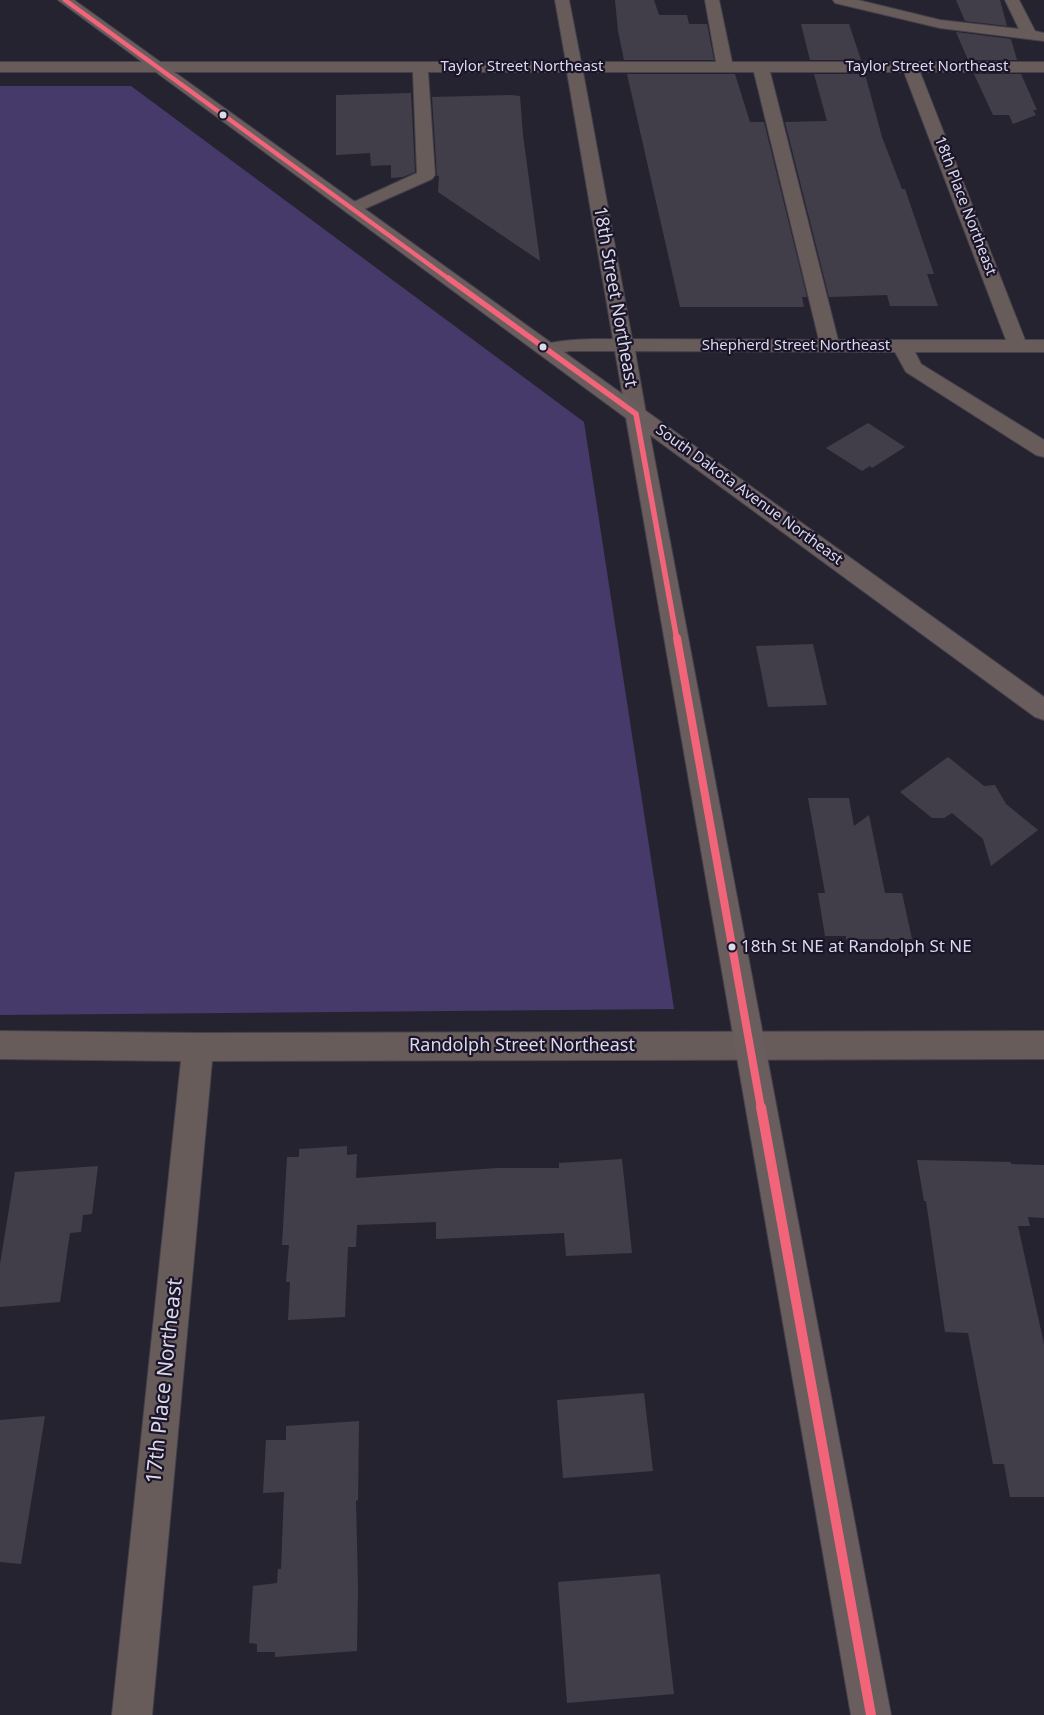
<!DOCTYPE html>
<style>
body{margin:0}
canvas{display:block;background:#262330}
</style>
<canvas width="1044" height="1715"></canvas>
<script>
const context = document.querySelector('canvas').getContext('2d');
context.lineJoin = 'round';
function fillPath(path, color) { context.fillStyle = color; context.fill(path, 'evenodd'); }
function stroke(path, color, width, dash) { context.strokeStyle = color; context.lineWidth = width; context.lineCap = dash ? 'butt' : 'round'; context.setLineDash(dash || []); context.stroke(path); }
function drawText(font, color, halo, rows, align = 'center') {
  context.font = font + ' "Noto Sans",sans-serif'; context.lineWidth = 4.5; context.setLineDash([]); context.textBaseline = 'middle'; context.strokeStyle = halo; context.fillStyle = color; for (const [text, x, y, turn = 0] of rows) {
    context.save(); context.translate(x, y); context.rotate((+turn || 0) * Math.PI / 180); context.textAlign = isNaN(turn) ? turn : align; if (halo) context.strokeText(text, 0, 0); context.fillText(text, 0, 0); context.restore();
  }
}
const green = new Path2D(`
 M0,86h131l453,336 90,587 -674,6z`);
const building = new Path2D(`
 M615,0h39l5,15h28l2,9h18l7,36h-90l-6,-29z
 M956,0h44l7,26 -42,-5z
 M801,24h48l12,36h-51z
 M956,32l55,7 6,21h-49z
 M627,74h108l15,48h14l43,175h-5l2,10h-124z
 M814,74h51l17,63 20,52h3l29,85h-7l11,32h-48l-3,-11 -58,2 -44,-175 42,-1z
 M974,74h47l16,36h-4l3,5 -23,9 -4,-9h-16z
 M411,93l4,79 -12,5 -12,1v-13l-20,1 -1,-13 -34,2v-60z
 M511,95l9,1 3,39 17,126 -102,-69 1,-16h-2l-5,-79z
 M868,423l37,24 -33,21 -2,-2 -8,5 -36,-23z
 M813,644l14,61 -59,2 -12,-61z
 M948,757l36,29 11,-1 11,19 32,26 -47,36 -8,-27 -31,-26 -8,5h-12l-32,-26z
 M808,798h41l5,28 15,-11 16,78h17l10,46h-66v-3h-21l-7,-43h7z
 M347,1146v9l10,-1 -1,24 141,-10h62v-5l63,-4 10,94 -66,3 -2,-23 -128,6v-17l-79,3 -1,22h-8l-3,70 -57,3 2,-38h-4l3,-37h-7l5,-88h12v-8z
 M917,1160l94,2v2l33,1v53l-16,-1 2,9h-12l26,118v153h-34l-6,-33h-11l-25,-131 -23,-1 -19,-131h-2z
 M98,1166l-6,48 -9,1 -2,17 -11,1 -10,69 -60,5v-43l15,-92z
 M644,1393l9,78 -90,7 -6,-78z
 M45,1416l-24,148 -21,-2v-142z
 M359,1421l-1,79 -2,1 2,87 -1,63 -82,6v-5h-18v-8l-8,-1 4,-57 24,-3 1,-14h3l3,-77 -21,1 3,-53h20v-14z
 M660,1574l14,120 -107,9 -9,-121z`);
const minor = new Path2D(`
 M555,0h14l12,62h135l-11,-62h14l13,62h312v10h-124l105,268h19v12h-129l6,12 123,76v17l-8,-2 -130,-83 -11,-20 -260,-1 11,63 -3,5 -7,2 -7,-2 -3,-5 -11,-63h-45l-22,4 -7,-2 -3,-4 3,-4c24,-6 47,-6 72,-6l-46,-267h-139l7,103 -3,4 -79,35 -6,-1 -3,-4 3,-4 70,-32 -4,-101h-413v-10h566zM583,72h171l65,268 -187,-1zM770,72h134l102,268h-168z
 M833,0h25l82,20 79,9 -14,-29h14l16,31 9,2v8l-104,-13 -105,-25z
 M0,1031l198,2 846,-2v28l-832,2 -60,654h-40l69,-654 -181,-2z`);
const major = new Path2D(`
 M58,0h16l970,697v23l-9,-3 -385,-282 241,1280h-40l-225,-1297z`);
const bus1Far3 = new Path2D(`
 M65,0l384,279`);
const bus1Far2 = new Path2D(`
 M448,278l188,136
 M636,414l41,226`);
const bus1Far1 = new Path2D(`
 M677,638l84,470`);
const bus1 = new Path2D(`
 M761,1107l110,608`);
const markers = [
 [223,115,4.5,"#dcdae9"],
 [543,347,4.5,"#dcdae9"],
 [732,947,4.5,"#dcdae9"]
];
const farStreetnames = [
 ["Taylor Street Northeast",522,67],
 ["Taylor Street Northeast",927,67],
 ["18th Place Northeast",965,206,69],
 ["Shepherd Street Northeast",796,346],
 ["South Dakota Avenue Northeast",749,495,36]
];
const busNames = [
 ["18th St NE at Randolph St NE",741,947]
];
const streetNames = [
 ["18th Street Northeast",615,297,80],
 ["Randolph Street Northeast",522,1046]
];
const nearStreetnames = [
 ["17th Place Northeast",165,1381,-84]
];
fillPath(green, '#463a6b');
fillPath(building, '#413e49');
stroke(minor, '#44414d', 2);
stroke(major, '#44414d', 2);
fillPath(minor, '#675c59');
fillPath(major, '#695d5d');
stroke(bus1Far3, '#f1647a', 4.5);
stroke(bus1Far2, '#f1647a', 5.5);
stroke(bus1Far1, '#f1647a', 8);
stroke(bus1, '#f1647a', 10);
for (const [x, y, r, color] of markers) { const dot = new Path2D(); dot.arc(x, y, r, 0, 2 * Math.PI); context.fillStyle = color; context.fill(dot); stroke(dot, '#1a152a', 2); }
drawText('15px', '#dcdae9', '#1a152a', farStreetnames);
drawText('17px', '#dcdae9', '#1a152a', busNames, 'left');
drawText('18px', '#dcdae9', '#1a152a', streetNames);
drawText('21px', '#dcdae9', '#1a152a', nearStreetnames);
</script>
